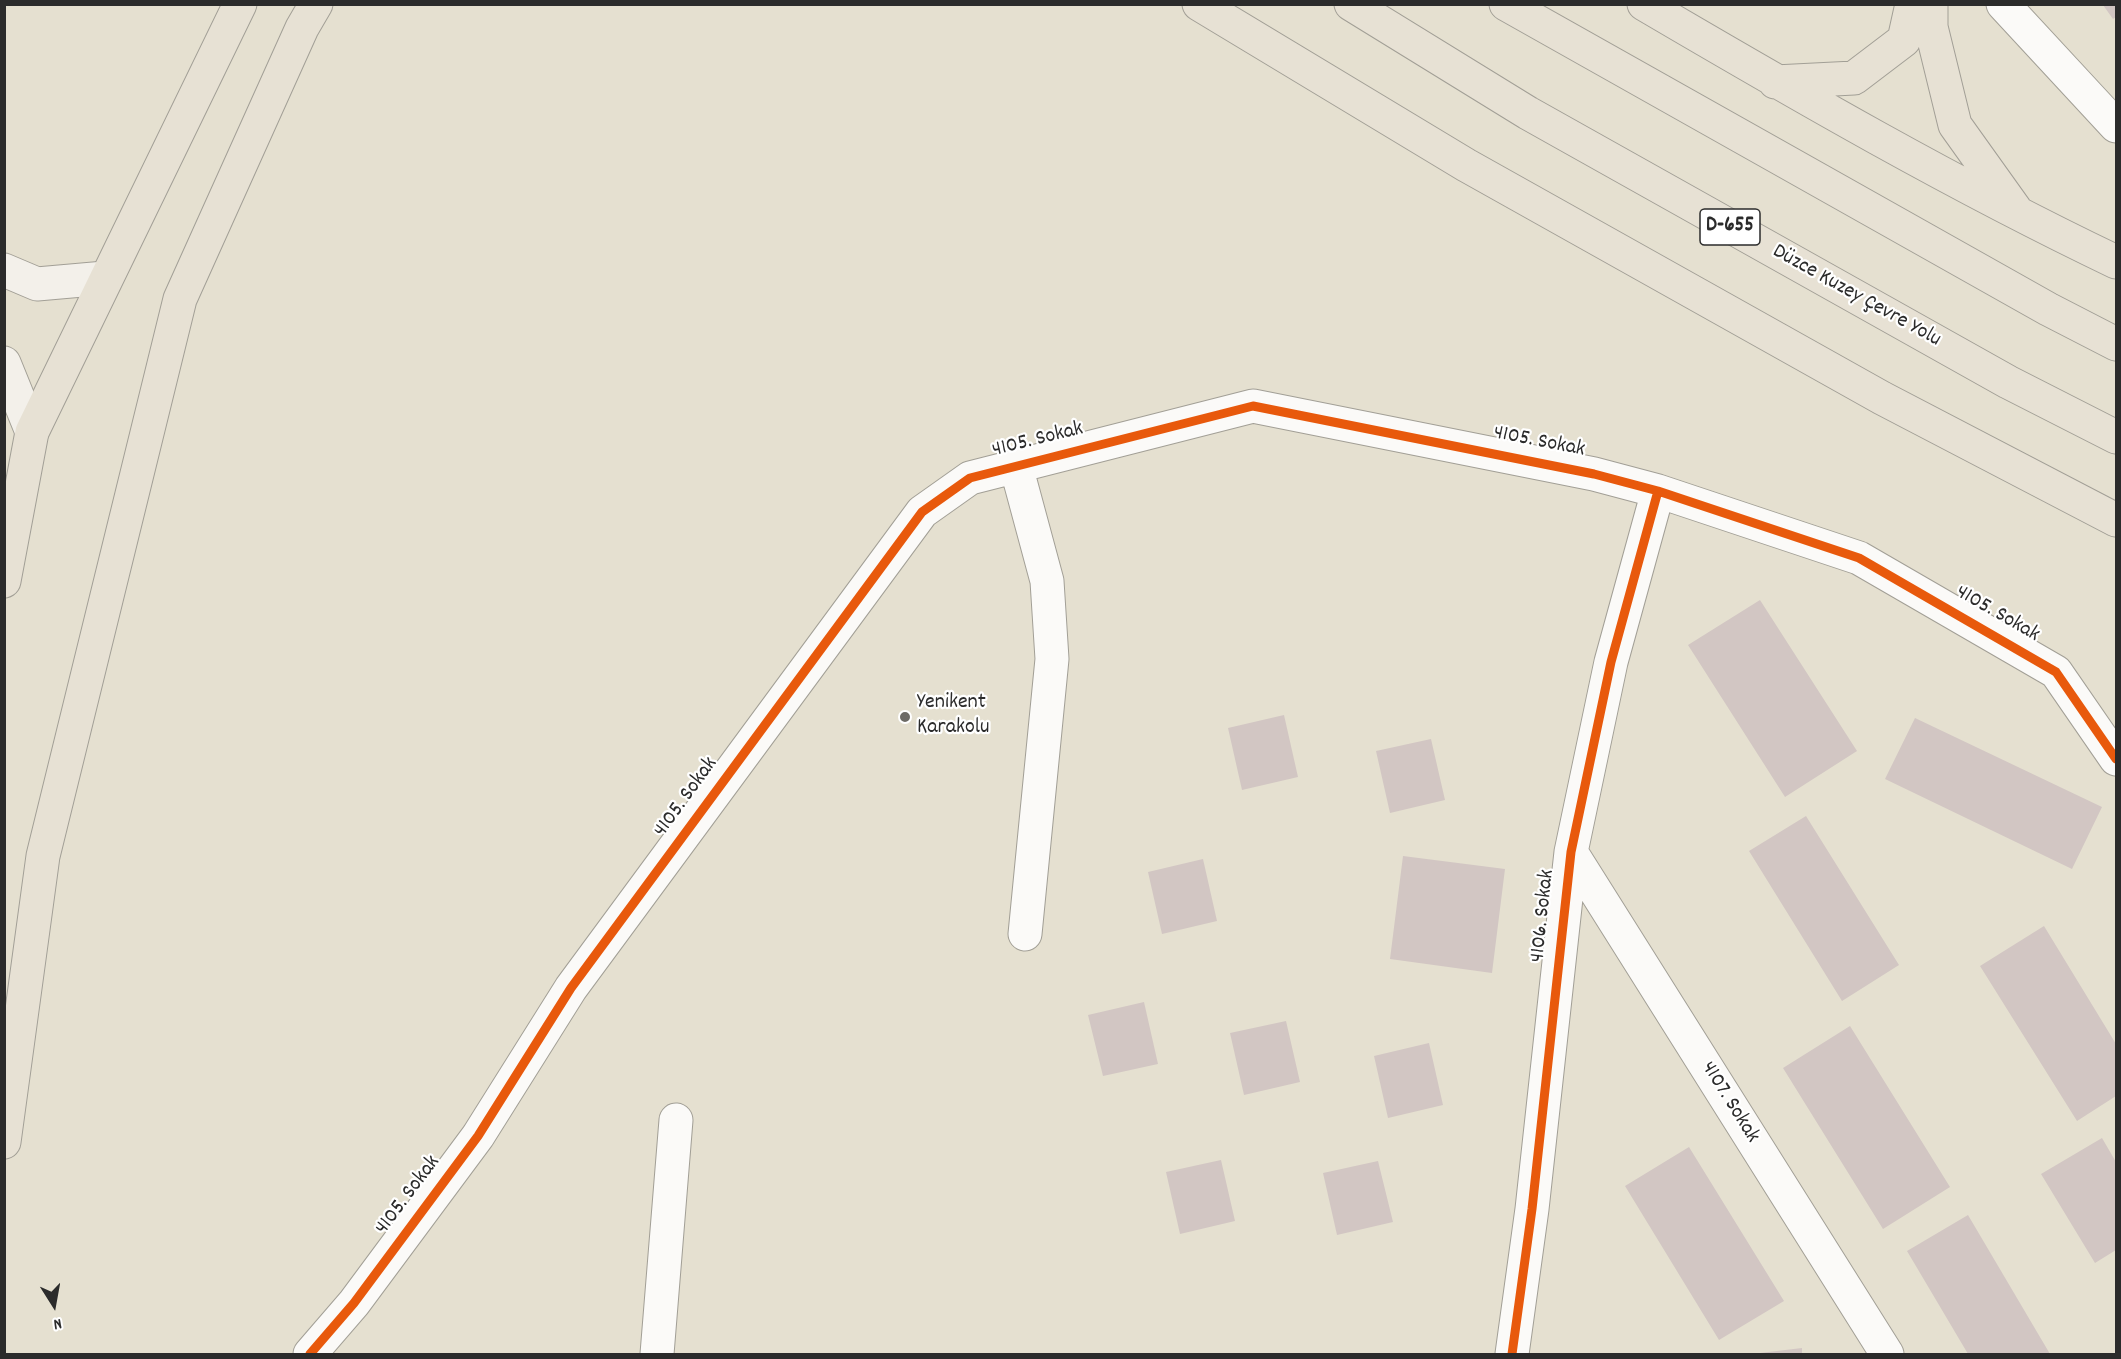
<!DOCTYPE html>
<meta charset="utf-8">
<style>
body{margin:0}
#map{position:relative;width:2121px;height:1359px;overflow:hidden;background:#e5e0d0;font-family:Dekko,sans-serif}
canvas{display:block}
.frame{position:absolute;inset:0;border:6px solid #2b2b2b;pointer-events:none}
.north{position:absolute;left:24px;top:1275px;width:60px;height:60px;-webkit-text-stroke:4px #fff;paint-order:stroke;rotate:169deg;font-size:16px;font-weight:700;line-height:24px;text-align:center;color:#2b2b2b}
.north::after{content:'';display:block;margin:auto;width:21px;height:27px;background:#2b2b2b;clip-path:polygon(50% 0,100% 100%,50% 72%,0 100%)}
</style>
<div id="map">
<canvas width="2121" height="1359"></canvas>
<div class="frame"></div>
<div class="north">N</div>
</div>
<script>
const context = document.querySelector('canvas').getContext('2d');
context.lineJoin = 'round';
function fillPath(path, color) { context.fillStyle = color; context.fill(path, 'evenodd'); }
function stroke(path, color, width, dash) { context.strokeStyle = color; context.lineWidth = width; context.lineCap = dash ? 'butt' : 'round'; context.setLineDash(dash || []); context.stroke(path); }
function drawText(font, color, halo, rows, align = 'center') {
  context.font = font + ' Dekko,sans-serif'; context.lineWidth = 4.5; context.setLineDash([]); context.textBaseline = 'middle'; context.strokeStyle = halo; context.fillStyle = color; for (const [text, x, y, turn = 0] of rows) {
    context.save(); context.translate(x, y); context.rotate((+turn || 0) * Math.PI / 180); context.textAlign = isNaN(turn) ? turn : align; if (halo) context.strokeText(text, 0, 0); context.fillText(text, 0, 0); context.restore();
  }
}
const building = new Path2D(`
 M2103,5h13v12l-3,2z
 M1760,600l97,151 -72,46 -97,-152z
 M1284,715l14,62 -56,13 -14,-62z
 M1915,718l187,89 -30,62 -187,-90z
 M1431,739l14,61 -55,13 -14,-62z
 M1806,816l93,149 -57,36 -93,-150z
 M1403,856l102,13 -13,104 -102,-14z
 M1203,859l14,62 -55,13 -14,-62z
 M2044,926l72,118v52l-39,25 -97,-155z
 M1144,1002l14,62 -55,12 -15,-61z
 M1286,1021l14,61 -56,13 -14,-62z
 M1850,1026l100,161 -67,42 -100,-161z
 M1429,1043l14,62 -55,13 -14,-62z
 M2102,1138l14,24v88l-21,13 -54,-89z
 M1689,1147l95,154 -65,39 -94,-154z
 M1221,1160l14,61 -55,13 -14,-62z
 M1378,1161l15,61 -56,13 -14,-62z
 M1968,1215l82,139h-82l-61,-103z
 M1802,1348v6h-42v-1z`);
const street = new Path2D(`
 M2003,4l113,122
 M1016,466l31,115 5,78 -27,275
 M1571,852l316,502
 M310,1354l44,-51 124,-167 93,-148 351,-476 48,-34 283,-72 341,68 64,17 201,67 197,114 60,87
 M657,1354l19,-234
 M1512,1354l20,-145 39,-357 40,-190 47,-171`);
const secondary = new Path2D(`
 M4,270l33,14 68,-6
 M4,363l28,69`);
const primary = new Path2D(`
 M4,581l28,-149 208,-428
 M4,1142l39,-286 137,-557 122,-271 14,-24`);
const highway = new Path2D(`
 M1199,4l267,161 416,233 234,122
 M1351,4l177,109 480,269 108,55
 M1506,4l542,305 68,35
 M1644,4c155,91 311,181 472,258
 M1931,4v23l24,98 60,84
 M1775,82l79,-4 50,-38 8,-36`);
const cycleway = new Path2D(`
 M310,1354l44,-51 124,-167 93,-148 351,-476 48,-34 283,-72 341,68 64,17 201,67 197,114 60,87
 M1512,1354l20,-145 39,-357 40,-190 47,-171`);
const markers = [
 [905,717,6,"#6c6a65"]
];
const shields = [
 [1730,227,60]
];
const shieldNames = [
 ["D-655",1730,227]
];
const streetNames = [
 ["Düzce Kuzey Çevre Yolu",1856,297,29],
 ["4105. Sokak",1038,441,-14],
 ["4105. Sokak",1539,443,11],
 ["4105. Sokak",1997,615,30],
 ["4105. Sokak",687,798,-54],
 ["4106. Sokak",1544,916,-84],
 ["4107. Sokak",1729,1103,58],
 ["4105. Sokak",409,1196,-53]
];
const poiNames = [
 ["Yenikent",917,704],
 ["Karakolu",917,729]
];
fillPath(building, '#d2c6c3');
stroke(street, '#a29f96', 35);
stroke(secondary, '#a29f96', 35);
stroke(primary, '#a29f96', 35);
stroke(highway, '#a29f96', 35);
stroke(street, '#fbfaf8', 33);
stroke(secondary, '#f3f0ea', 33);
stroke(primary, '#e7e1d4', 33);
stroke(highway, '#e7e1d4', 33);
stroke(cycleway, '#e8590c', 9);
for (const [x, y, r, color] of markers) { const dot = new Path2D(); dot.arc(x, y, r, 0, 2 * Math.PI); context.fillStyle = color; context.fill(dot); stroke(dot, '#fff', 2); }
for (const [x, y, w] of shields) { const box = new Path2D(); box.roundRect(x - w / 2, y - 18, w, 36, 4.5); context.fillStyle = '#fff'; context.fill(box); stroke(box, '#2b2b2b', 1.5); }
drawText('bold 21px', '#2b2b2b', null, shieldNames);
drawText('22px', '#2b2b2b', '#fff', streetNames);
drawText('22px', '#2b2b2b', '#fff', poiNames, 'left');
</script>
